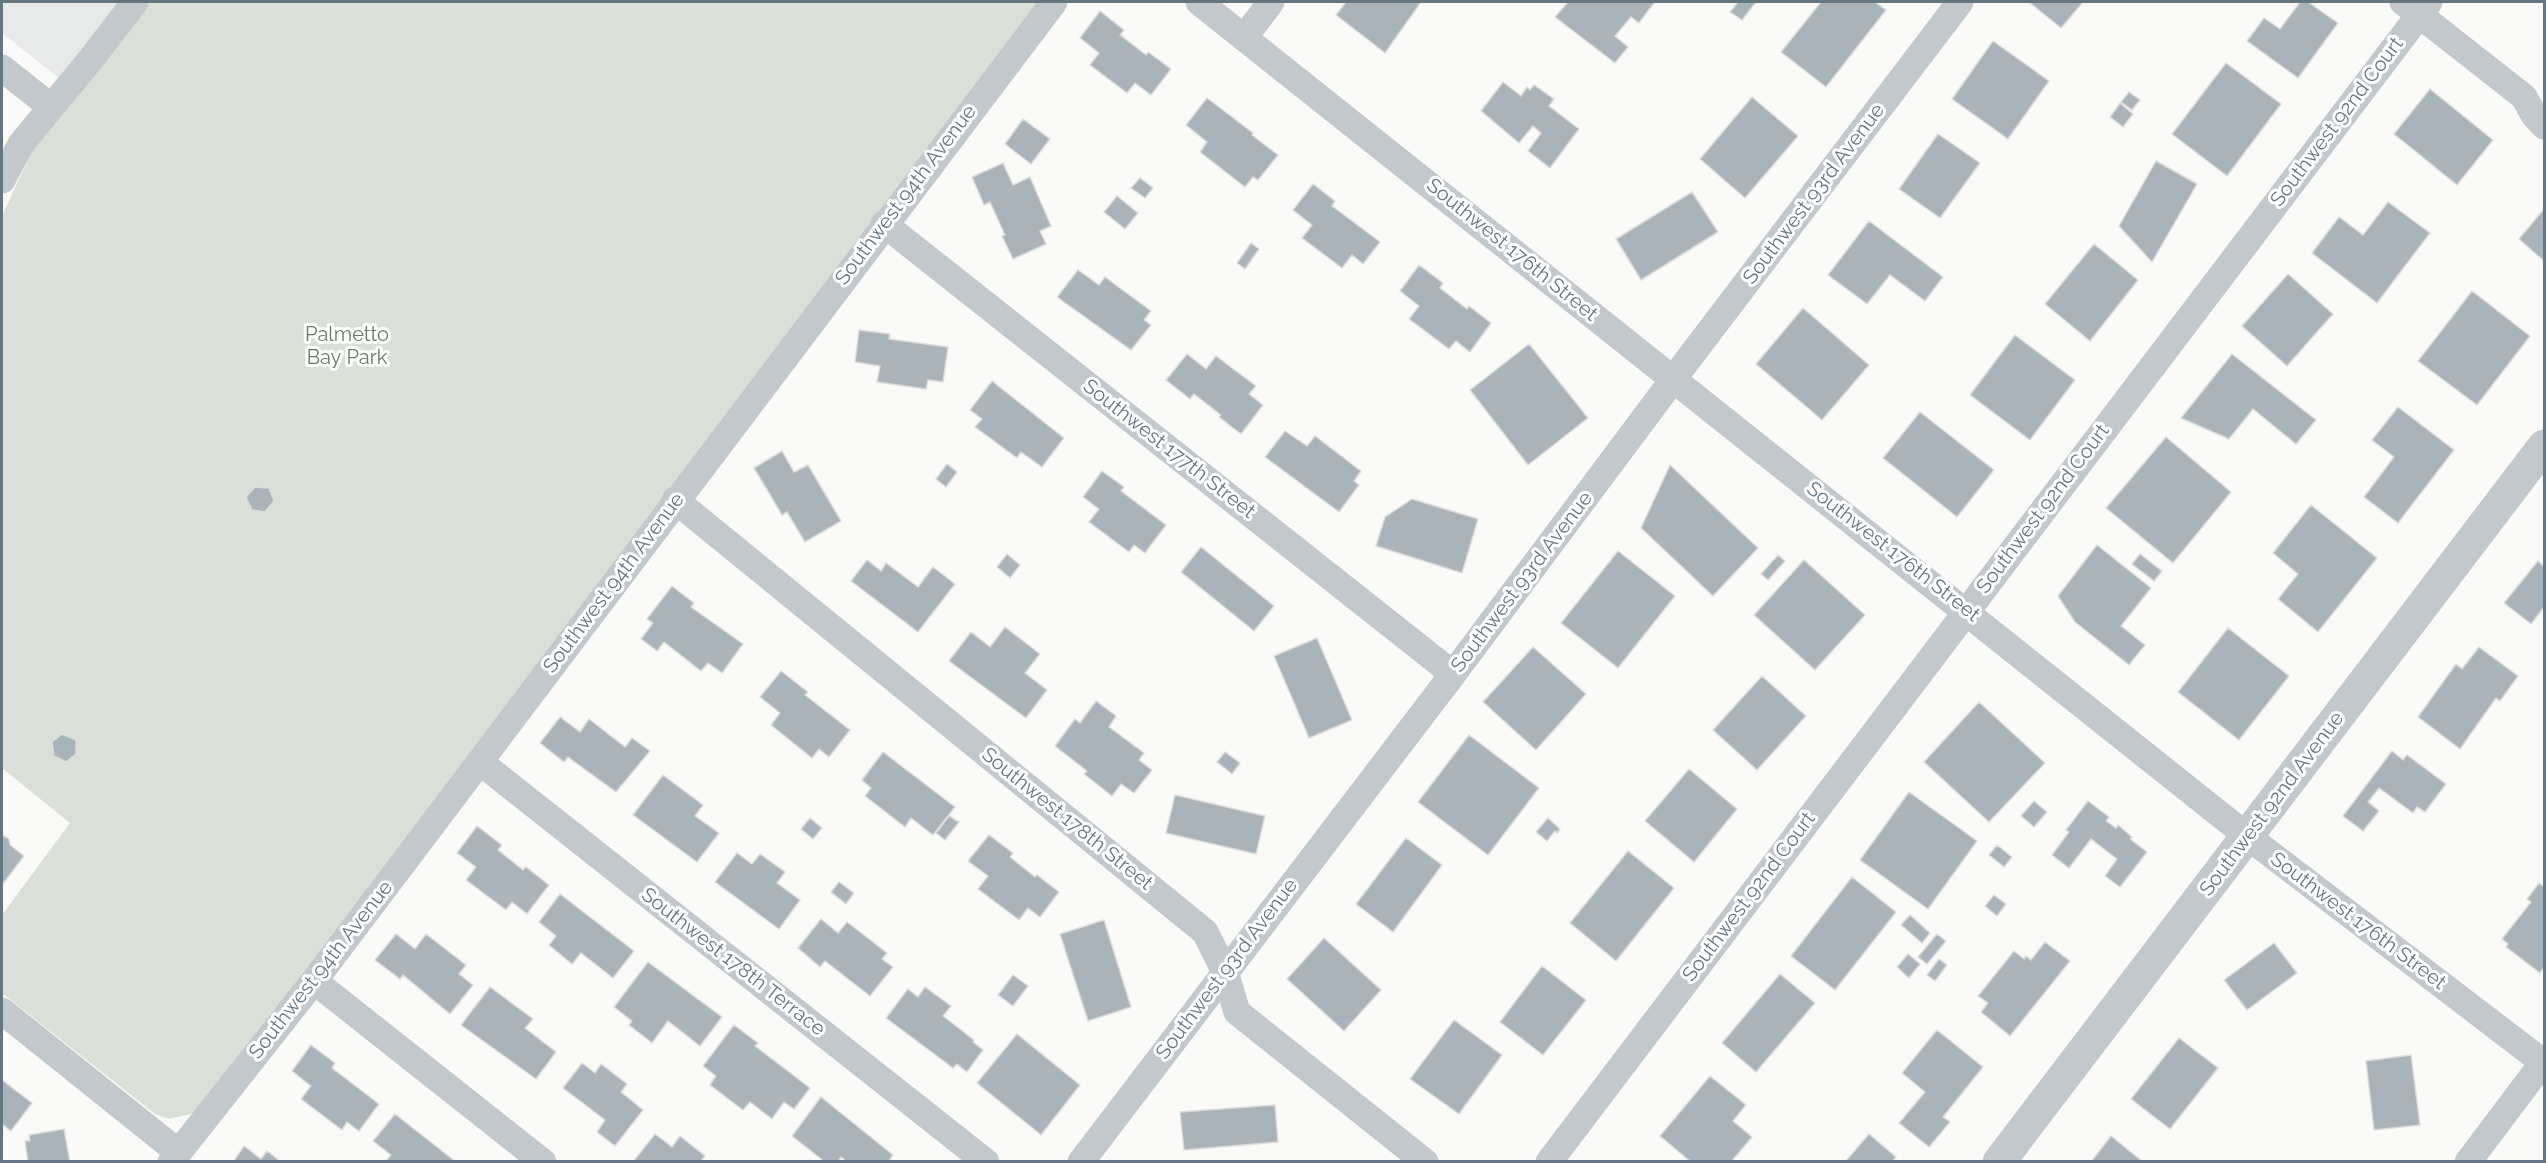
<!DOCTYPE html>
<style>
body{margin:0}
#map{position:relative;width:2546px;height:1163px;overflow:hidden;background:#fafaf8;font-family:Raleway,sans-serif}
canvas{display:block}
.frame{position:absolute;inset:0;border:3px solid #657683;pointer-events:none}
</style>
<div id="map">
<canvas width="2546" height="1163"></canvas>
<div class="frame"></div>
</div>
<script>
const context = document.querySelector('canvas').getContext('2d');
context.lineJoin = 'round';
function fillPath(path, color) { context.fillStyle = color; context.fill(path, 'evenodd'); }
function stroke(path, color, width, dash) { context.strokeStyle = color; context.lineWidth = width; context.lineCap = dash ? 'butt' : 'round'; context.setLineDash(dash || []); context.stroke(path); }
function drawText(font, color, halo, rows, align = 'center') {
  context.font = font + ' Raleway,sans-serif'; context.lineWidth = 6; context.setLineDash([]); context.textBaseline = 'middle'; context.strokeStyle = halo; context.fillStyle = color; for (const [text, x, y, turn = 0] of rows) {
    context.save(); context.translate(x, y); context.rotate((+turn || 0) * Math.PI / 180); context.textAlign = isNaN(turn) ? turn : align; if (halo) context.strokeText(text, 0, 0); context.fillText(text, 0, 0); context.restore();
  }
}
const built = new Path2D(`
 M2,2h122l-60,80 -62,-49z`);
const green = new Path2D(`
 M124,2h921l-615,808 -235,303 -26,6 -14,-5 -153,-121v-78l68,-92 -68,-55v-552l62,-134z`);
const building = new Path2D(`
 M1346,2h75l-36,51 -49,-38z
 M1568,2h84l2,1 -15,20 -8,-6 -16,19 13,11 -13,16 -60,-46z
 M1738,2h18l-14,18 -12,-8z
 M1821,2h54l11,8 -60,77 -45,-35z
 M2029,2h54l-22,26z
 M2300,2h8l30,21 -40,55 -51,-37 17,-23 16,11z
 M1100,11l24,19 -4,5 26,20 2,-3 23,17 -20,26 -16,-12 -8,10 -37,-28 9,-12 -19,-15z
 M1993,41l56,40 -41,58 -56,-40z
 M2226,63l55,41 -54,72 -55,-42z
 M1503,82l18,14 6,-9 3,3 4,-5 20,14 -5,7 30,23 -29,39 -22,-17 13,-18 -8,-7 -14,17 -38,-32z
 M2430,89l63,51 -36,45 -63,-51z
 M2129,92l11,8 -8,10 -11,-8z
 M1752,97l46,39 -53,62 -45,-39z
 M1207,98l46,35 -1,2 26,20 -20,25 -5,-3 -8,10 -45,-35 7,-10 -21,-17z
 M2120,103l13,11 -10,13 -13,-10z
 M1023,119l27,20 -19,25 -26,-20z
 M1938,134l42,29 -40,55 -41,-29z
 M2156,161l41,23 -45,78 -33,-36z
 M1003,163l10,22 17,-8 21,49 -11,5 6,13 -33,15 -11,-23 3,-1 -15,-33 -6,3 -12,-28z
 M1140,178l13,10 -8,10 -14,-10z
 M1313,184l22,17 -3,5 48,36 -17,22 -11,-9 -10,13 -40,-30 10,-13 -19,-15z
 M1692,192l26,40 -77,48 -25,-41z
 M1117,196l21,17 -13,16 -21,-17z
 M2388,202l42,31 -53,70 -65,-50 27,-36 24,18z
 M2544,209v52l-25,-22z
 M1869,221l74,56 -18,24 -35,-26 -23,29 -39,-29z
 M1251,243l8,6 -14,20 -8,-6z
 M2094,244l44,36 -48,61 -45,-37z
 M1419,265l24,18 -3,5 27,21 2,-3 22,17 -21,29 -14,-11 -7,8 -40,-30 10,-13 -19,-15z
 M1078,270l21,15 6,-8 46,34 -7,9 7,5 -20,25 -74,-53z
 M2288,274l45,40 -46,52 -45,-40z
 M2472,291l58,45 -53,69 -59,-44z
 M1803,308l66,57 -47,55 -66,-56z
 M859,330l31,4 -1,5 59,8 -5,35 -15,-2 -2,9 -49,-7 3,-16 -25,-4z
 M2015,335l60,45 -45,60 -60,-45z
 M1529,344l59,74 -60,47 -58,-75z
 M1187,354l19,15 10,-13 40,30 -7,8 14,11 -22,29 -22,-17 2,-2 -27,-21 -4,5 -24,-19z
 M2232,354l84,66 -20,24 -43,-35 -24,30 -48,-21z
 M992,381l72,57 -22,29 -21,-15 -4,6 -42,-31 7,-8 -12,-9z
 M2398,407l56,43 -56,73 -34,-26 30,-40 -22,-17z
 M1920,412l74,58 -37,47 -74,-59z
 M1285,431l22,15 8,-10 46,35 -7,10 5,4 -20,27 -74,-55z
 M2166,437l65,55 -58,71 -67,-55z
 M782,451l12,21 14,-7 33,56 -36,21 -18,-30 -5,3 -28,-47z
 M947,464l10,8 -11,15 -10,-8z
 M1670,465l88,83 -45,48 -72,-68z
 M1102,471l22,16 -3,4 45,34 -21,28 -11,-8 -5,7 -40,-30 10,-13 -16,-12z
 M255,487l14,1 5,13 -9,11 -13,-2 -6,-13z
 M1412,499l66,20 -16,54 -86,-27 9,-29z
 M2311,505l66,53 -59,74 -40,-33 20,-25 -25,-21z
 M2097,545l54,43 -30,38 24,19 -16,20 -54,-43 -17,-26z
 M1201,547l73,59 -20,25 -73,-59z
 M1618,551l57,45 -57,72 -57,-45z
 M1007,554l13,11 -10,13 -13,-11z
 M2140,554l22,17 -8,10 -22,-17z
 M1778,555l7,6 -17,19 -7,-6z
 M867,560l14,11 5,-8 32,24 15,-20 22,17 -37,48 -67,-51z
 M1804,560l61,55 -50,55 -61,-55z
 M2538,561l6,6v40l-13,17 -27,-21z
 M672,586l22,17 -3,4 52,37 -21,29 -14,-10 -7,8 -37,-29 -7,9 -16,-12 12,-16 -6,-4z
 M1005,627l35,27 -15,19 22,17 -21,28 -77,-57 22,-29 19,15z
 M2228,628l61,48 -50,64 -61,-48z
 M1317,638l35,82 -43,18 -35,-82z
 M1533,647l53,47 -50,56 -53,-48z
 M2479,647l39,29 -18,25 -4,-3 -36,51 -42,-32 38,-53 6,5z
 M781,671l27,21 -3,3 45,35 -21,27 -10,-8 -7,9 -41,-33 9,-12 -20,-16z
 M1762,676l44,40 -49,54 -44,-40z
 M1096,701l20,15 -7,11 35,26 -5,7 13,10 -18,23 -13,-9 -9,12 -28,-22 3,-3 -32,-25 20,-27 5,4z
 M1979,702l66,61 -56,59 -65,-60z
 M560,717l20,15 9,-13 36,28 7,-9 18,13 -34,41 -48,-35 -4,5 -24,-19z
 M62,734l14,6v14l-10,8 -12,-6 -2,-14z
 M1469,735l70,53 -51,67 -70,-53z
 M2392,751l11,9 4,-5 39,29 -21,28 -8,-5 -4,6 -34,-25 -11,14 11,9 -16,20 -20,-15z
 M883,752l72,55 -22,28 -22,-17 -6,9 -40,-31 6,-8 -9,-8z
 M1225,752l15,11 -8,11 -15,-12z
 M1689,769l48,40 -43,53 -49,-41z
 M663,775l40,30 -8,11 24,17 -22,29 -64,-47z
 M1909,792l68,49 -49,68 -68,-49z
 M1175,795l90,21 -9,38 -90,-21z
 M2034,801l13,11 -13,15 -13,-11z
 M2088,801l21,16 -3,4 10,7 2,-3 14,12 -2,2 17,13 -27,35 -15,-11 12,-17 -26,-20 -22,29 -17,-13 17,-23 -3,-2z
 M949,816l10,6 -14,18 -9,-7z
 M810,818l12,10 -9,11 -12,-10z
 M1548,818l12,11 -3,4 -2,-2 -8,10 -11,-9z
 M477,826l25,19 -4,5 25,20 3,-3 23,18 -22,29 -15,-12 -6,8 -40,-30 10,-13 -19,-14z
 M2,835l7,4 1,6 14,11 -22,29z
 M989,835l24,18 -3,4 25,20 2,-2 22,17 -19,25 -12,-9 -9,12 -41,-31 10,-13 -20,-15z
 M1406,838l36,27 -49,67 -37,-28z
 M1997,845l15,12 -8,10 -15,-12z
 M1628,851l46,37 -58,73 -46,-38z
 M737,853l15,11 8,-10 25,18 -8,11 23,17 -21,29 -64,-47z
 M1852,877l44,35 -61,78 -44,-34z
 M839,882l15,11 -8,11 -15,-12z
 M2539,883l5,4v80l-4,6 -34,-26 2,-3 -6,-5 29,-37 -4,-3z
 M560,894l74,57 -21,27 -32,-25 -9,11 -23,-19 7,-9 -17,-14z
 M1994,895l12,9 -9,12 -12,-10z
 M1910,915l20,18 -8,10 -21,-18z
 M821,919l17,14 9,-11 40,31 -5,6 11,8 -23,29 -45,-35 -5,6 -22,-19z
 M1104,920l27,87 -43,14 -28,-87z
 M396,934l19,15 11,-15 40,31 -7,9 14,11 -23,29 -47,-39 -3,4 -25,-19z
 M1937,934l9,7 -19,23 -9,-7z
 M1324,938l57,52 -37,41 -57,-52z
 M2045,942l25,19 -60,75 -29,-24 7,-9 -10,-7 36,-45 10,8 2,-3 5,4z
 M2274,943l23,30 -50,37 -23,-30z
 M1908,954l12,10 -11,14 -12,-11z
 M1939,959l8,6 -12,16 -8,-6z
 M648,962l74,55 -22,29 -32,-25 -16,22 -23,-18 3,-4 -18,-14z
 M1542,966l44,34 -43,55 -43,-33z
 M1780,974l35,29 -59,69 -34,-29z
 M1013,975l15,11 -15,20 -15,-11z
 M490,987l43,32 -8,9 31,24 -20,27 -75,-54z
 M925,987l26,19 -8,10 31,24 -1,2 10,8 -16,22 -10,-8 -4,4 -67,-50 22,-29 10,8z
 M1454,1020l48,35 -43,59 -49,-35z
 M734,1025l24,18 -3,3 55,42 -16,21 -10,-7 -12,17 -22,-17 -7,8 -33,-25 6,-9 -13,-10z
 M1937,1030l46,37 -40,50 7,5 -21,25 -30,-24 26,-31 -23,-19z
 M1017,1034l63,51 -39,50 -64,-52z
 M2179,1038l39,30 -48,61 -39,-30z
 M311,1045l24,18 -3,5 47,36 -20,27 -12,-9 -5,8 -41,-31 10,-13 -19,-15z
 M2411,1055l9,70 -46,5 -8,-69z
 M582,1063l13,10 6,-9 26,20 -6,8 22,18 -28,36 -18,-14 8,-12 -42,-32z
 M1710,1076l36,29 -13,16 19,16 -21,25h-40l-31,-26z
 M2,1080l30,23 -21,28 -9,-7z
 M821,1097l72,58 -5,7h-41l-6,-5 -3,5h-13l-33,-26z
 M1275,1105l3,37 -94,8 -4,-38z
 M395,1114l61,48h-71l6,-7 -18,-14z
 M64,1129l6,33h-42l-3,-21h5l-1,-6z
 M655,1134l17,13 8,-11 25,20 -5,6h-67z
 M1869,1134l27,23 -4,5h-47z
 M2111,1136l32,26h-52z
 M244,1146l17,13 6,-8 14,11h-48z`);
const minor = new Path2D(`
 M1199,2l1048,834 297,227
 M2403,2l121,95 10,18 10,11
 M1244,38l27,-36
 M2,68l49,39
 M2,180l19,-36 70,-85 44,-57
 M884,224l569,450
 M675,500l530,432 20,40 12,40 188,150
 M480,762l506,400
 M314,981l229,181
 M2,1011l176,141
 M171,1162l143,-181 740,-979
 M1081,1162l372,-488 240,-321 267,-351
 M1549,1162l880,-1160
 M2468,1162l76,-101`);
const tertiary = new Path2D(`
 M1999,1162l545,-716`);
const streetNames = [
 ["Southwest 92nd Court",2337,122,-53],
 ["Southwest 93rd Avenue",1814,194,-53],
 ["Southwest 94th Avenue",906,195,-53],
 ["Southwest 176th Street",1512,250,39],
 ["Southwest 177th Street",1169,449,38],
 ["Southwest 92nd Court",2043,509,-53],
 ["Southwest 176th Street",1893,552,38],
 ["Southwest 93rd Avenue",1522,582,-53],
 ["Southwest 94th Avenue",614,583,-53],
 ["Southwest 92nd Avenue",2272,804,-53],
 ["Southwest 178th Street",1067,819,39],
 ["Southwest 92nd Court",1749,897,-53],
 ["Southwest 176th Street",2358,921,37],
 ["Southwest 178th Terrace",733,962,38],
 ["Southwest 93rd Avenue",1227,969,-53],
 ["Southwest 94th Avenue",321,970,-52]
];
const parkNames = [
 ["Palmetto",347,335],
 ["Bay Park",347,358]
];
fillPath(built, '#e8e9e9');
fillPath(green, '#dadfd7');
fillPath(building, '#aab3b9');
stroke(building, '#dcdcda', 1.5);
stroke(minor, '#c3c8cc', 27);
stroke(tertiary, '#c3c8cc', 33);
drawText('20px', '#657683', '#fff', streetNames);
drawText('20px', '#687a64', '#fff', parkNames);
</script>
